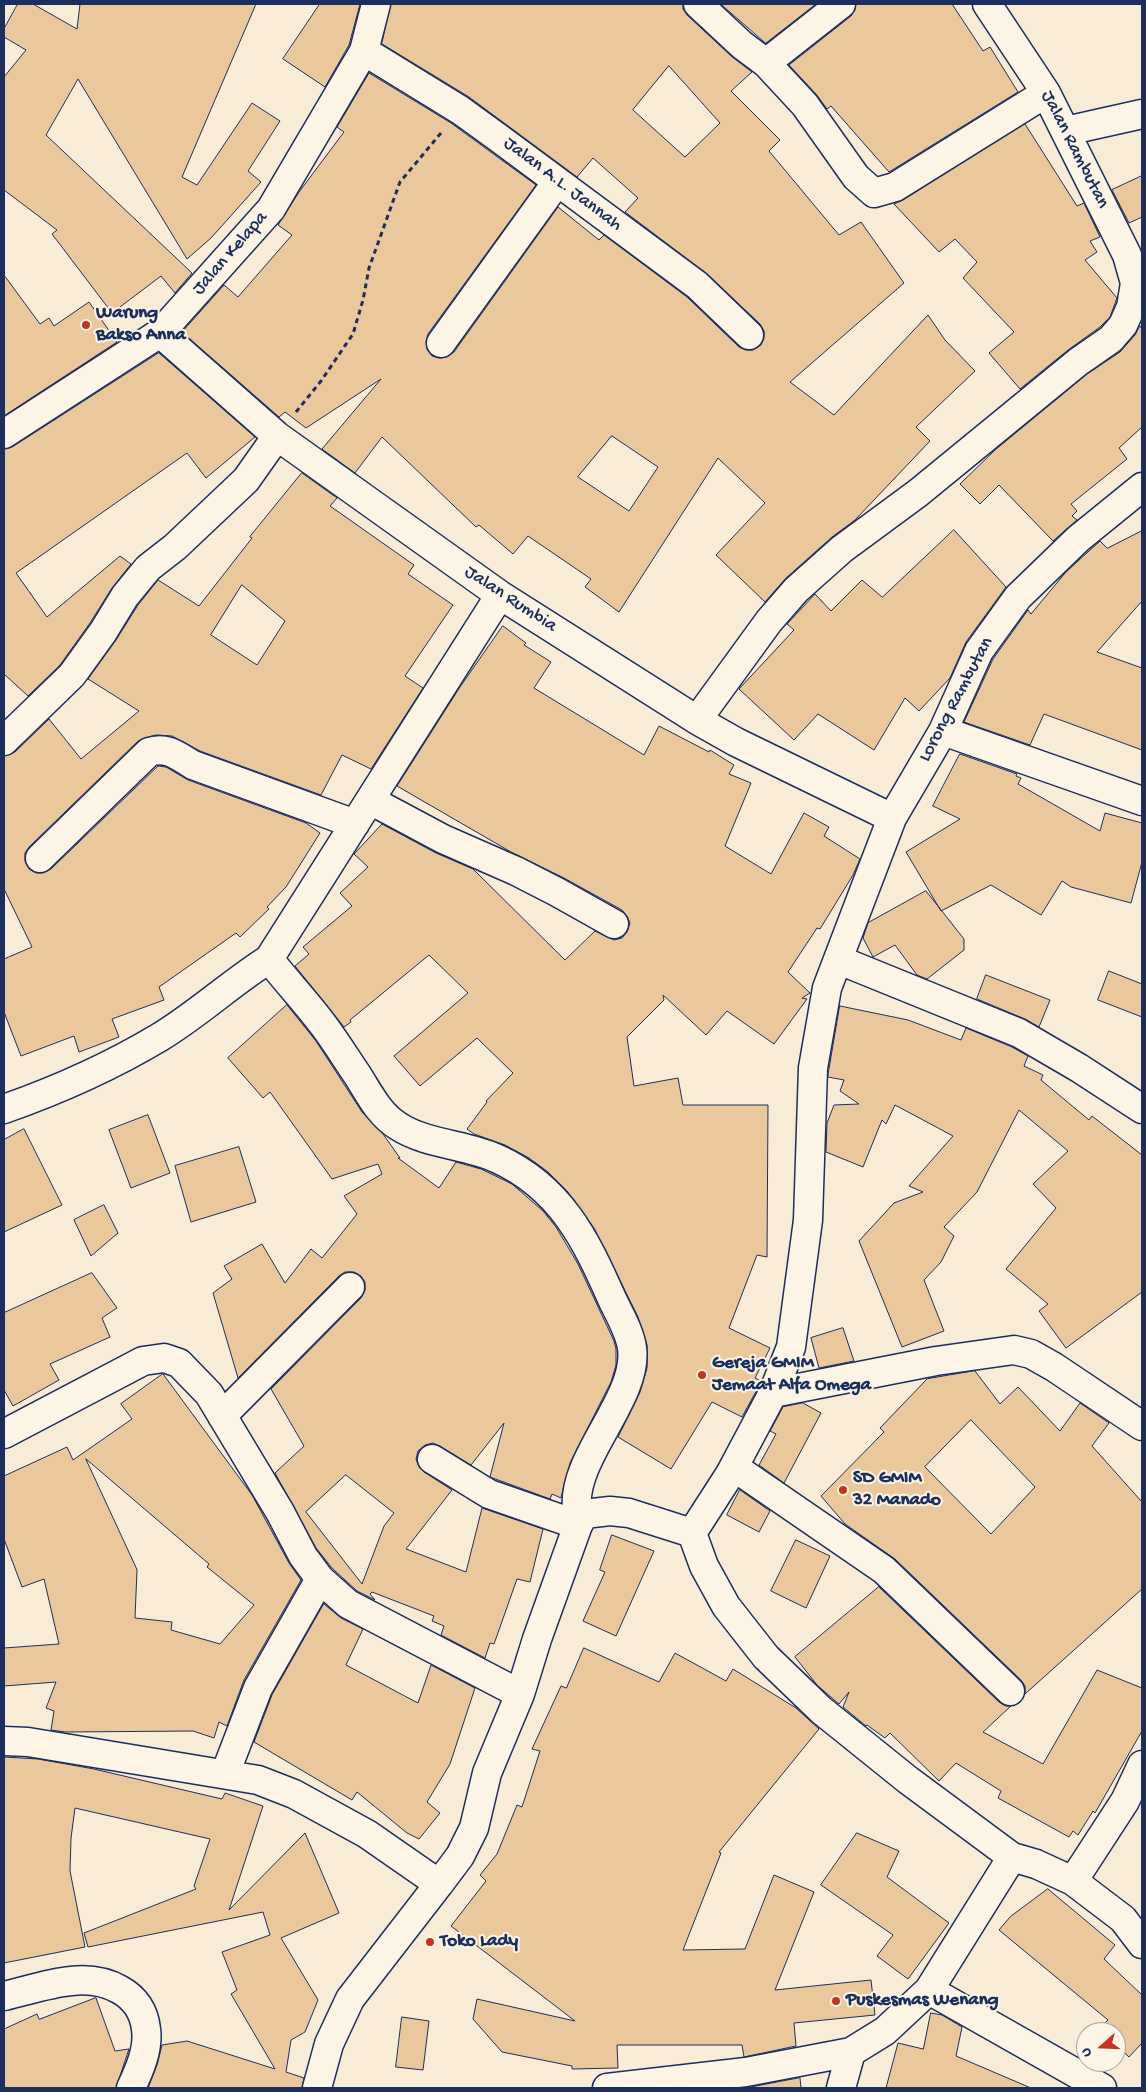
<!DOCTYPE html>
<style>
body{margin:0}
#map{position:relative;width:1146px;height:2092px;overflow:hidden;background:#f8ecd6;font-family:"Gochi Hand",sans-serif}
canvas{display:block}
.frame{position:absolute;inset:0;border:5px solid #1b2f5e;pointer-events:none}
.north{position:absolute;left:1076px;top:2022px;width:50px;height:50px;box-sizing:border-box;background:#fcf5e5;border:1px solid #a2a6af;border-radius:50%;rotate:250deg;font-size:14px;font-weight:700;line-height:20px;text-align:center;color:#1b2f5e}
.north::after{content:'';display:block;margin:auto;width:18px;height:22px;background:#c8321e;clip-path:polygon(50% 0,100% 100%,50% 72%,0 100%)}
</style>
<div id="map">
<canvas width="1146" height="2092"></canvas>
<div class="frame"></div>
<div class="north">U</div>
</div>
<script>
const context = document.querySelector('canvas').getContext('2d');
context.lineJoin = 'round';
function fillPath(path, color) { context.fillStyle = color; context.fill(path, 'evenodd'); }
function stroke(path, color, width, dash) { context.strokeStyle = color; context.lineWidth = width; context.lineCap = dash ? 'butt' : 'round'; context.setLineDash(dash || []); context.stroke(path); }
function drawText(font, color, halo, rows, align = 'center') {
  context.font = font + ' "Gochi Hand",sans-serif'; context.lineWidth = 4; context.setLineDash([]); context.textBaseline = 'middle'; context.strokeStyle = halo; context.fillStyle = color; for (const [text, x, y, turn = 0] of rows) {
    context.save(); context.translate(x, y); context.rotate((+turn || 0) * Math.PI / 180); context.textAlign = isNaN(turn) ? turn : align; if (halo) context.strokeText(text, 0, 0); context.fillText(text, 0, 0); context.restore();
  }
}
const building = new Path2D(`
 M18,4h15l44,25 3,-25h176l-74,173 15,8 55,-82 28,18 -32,50 13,11 -50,56 -24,21 -109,-180 -32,56 146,138 -17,20 -14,-17 -49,37 -60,-79 5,-4 -53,-40v-113l22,-27 -22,-13v-8z
 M320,4h40l-11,41 -24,42 -42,-28z
 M391,4h292v5l4,6 44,41 21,16 -21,19 49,49 -11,11 70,84 22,-13 43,61 -114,99 44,33 94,-100 17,25 30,31 -59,56 14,14 -75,79 -23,17 -46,41 -21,24 -49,-47 49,-52 -47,-45 -99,154 -34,-25 6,-8 -63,-43 -15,18 -34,-29 -3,2 -94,-90 -27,36 -33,-24 59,-70 -75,49 -21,-16 -6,5 -97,-85 42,-47 14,12 54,-62 -14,-10 21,-33 45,-60 -7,-5 32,-54 82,50 85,62 -108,149 -2,7 1,8 5,7 7,2 8,-1 7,-5 104,-145 41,33 5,-5 83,62 52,50 7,3h7l8,-5 3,-7v-7l-4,-7 -54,-51 -81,-61 13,-14 -45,-40 -16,19 -108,-80 -87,-53zM669,66l51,57 -35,34 -52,-47zM612,436l46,31 -29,44 -51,-34z
 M721,4h95l-50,39z
 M856,4h96l31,47 7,-4 28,45 -129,80 -58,-66 -4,3 -11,-15 -27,-29 62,-49 4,-6z
 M1025,124l52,82 7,-3 16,34 -10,4 7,11 -12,8 32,38 -7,19 -10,10 -32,23 -48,39 -31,-36 25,-21 -51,-54 14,-16 -22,-23 -16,13 -45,-48 9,-4z
 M1142,176v41l-13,6 -17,-33z
 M4,275l36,49 9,-6 5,8 35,-24 28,40 -113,74z
 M1140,326l2,3v98l-23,21 8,11 -56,45 6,7 -5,5 5,4 -24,21 -54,-56 -19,19 -20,-20 35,-34 92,-76 33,-22 15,-17z
 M159,353l96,84 -49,41 -19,-25 -171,120 31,44 73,-61 11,8 -19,24 -22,35 -30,42 -32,31 -24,-22v-225l8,-2z
 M302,473l35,25 -7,8 84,59 -6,9 45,31 -48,71 18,12 -52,81 -29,-14 -21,40 -121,-44 -28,-15 -17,-1 -17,6 -109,106 -4,6v8l4,8 7,4h7l8,-4 107,-103 8,1 22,13 118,43 14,10 -34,54 -19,20 2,2 -29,28 -4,-4 -77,54 5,13 -52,19 7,18 -40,15 -5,-16 -53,20 -17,-44v-53l28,-12 -28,-58v-133l11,-4 34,-33 32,40 58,-48 -51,-32 28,-39 22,-35 20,-25 41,26 53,-68 -2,-1zM242,585l43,36 -28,44 -46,-30z
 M954,530l52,57 -40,55 -16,36 -31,33 -14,-13 -31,52 -56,-36 -24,26 -55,-51 55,-59 -7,-6 28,-30 16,17 31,-31 20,17z
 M1142,531v70l-45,51 45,16v82l-98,-36 -14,31 -66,-23 29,-63 35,-49 3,4 35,-42 34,-31 7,7z
 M503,626l23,17 -2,2 27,17 -17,26 110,67 15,-29 50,26 1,-2 24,15 -5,9 22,9 -26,63 46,28 33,-61 25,14 -5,9 36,23 -7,16 -33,54 -3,-1 -29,44 22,21 -8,5 5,1 -33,45 -47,-33 -21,24 -43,-40 1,5 -37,37 7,49 44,-8 5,27h85l-1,152 -10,-2 -28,73 41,20 -15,30 6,3 -2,5 -17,31 -30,-15 -41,67 -53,-32 22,-45 7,-24v-23l-9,-28 -44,-89 -27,-37 -19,-19 -19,-14 -24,-13 -31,-11 -7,-5 20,-27 -1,-1 27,-28 -36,-35 -57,48 -26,-30 74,-63 -39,-38 -79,65 1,2 -7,5 -49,-61 14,-12 -6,-7 49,-41 -12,-13 28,-26 -14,-13 28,-30 54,29 37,16 92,91 30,-29 19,9 8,-2 5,-6 3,-9 -3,-7 -5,-6 -58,-32 -53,-26 -114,-66 63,-99z
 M960,754l57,20 -1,2 5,2 -3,6 82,47 5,-18 37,10v39l-11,41 -60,-16 -9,-6 -21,34 -50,-30 -50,26 -35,-59 54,-33 -27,-13z
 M926,891l38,48v11l-37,29 -10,-4 -22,-30 -22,12 -10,-19 5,-15z
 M1109,971l33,13v33l-44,-17z
 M986,975l64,25 -11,27 -14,-8 -48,-20z
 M287,1005l29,36 46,71 21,22 17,24h-2l41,30 17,-26 25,7 31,15 31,27 13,16 22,37 36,77 2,8v16l-5,17 -41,81 -9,35 -9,-4 -2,5 -60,-22 14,-54 -33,42 -31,-19 -7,-3 -8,2 -7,6 -2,8 3,8 5,5 28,18 -46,59 60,23 16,-64 61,21 -13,53 -13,-3 -23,65 -4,-1 -5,15 -44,-23 3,-9 -12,-5 2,-5 -62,-24 -2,2 5,6 -18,-9 -25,-23 -16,-20 -41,-75 29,-27 -33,-57 90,-91 4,-8v-8l-4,-6 -7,-4h-9l-6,4 -101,102 -25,-85 19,-14 -8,-13 38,-22 23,39 26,-34 11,9 35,-44 -13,-18 38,-22 -4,-10 -46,15 -62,-87 -7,6 -35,-40zM346,1475l48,38 -10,13 -22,58 -56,-72z
 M840,1006l68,14 53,20 5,-12 46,19 16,9 -4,10 19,9 -2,5 48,40 3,-4 50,39v137l-76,56 -27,-37 9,-7 -42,-35 50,-61 -23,-24 35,-33 -49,-41 -42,82 -33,35 10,9 -13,26 -17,18 20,51 -42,16 -43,-106 35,-38 29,-11 -14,-6 44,-50 -58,-31 -9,19 -4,-4 -19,47 -37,-15 1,-29 7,-18 25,-1 -19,-13 4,-11 -16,-3z
 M148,1115l22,58 -39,15 -22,-58z
 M24,1129l38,76 -58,27v-92z
 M239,1147l17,55 -65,20 -16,-56z
 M104,1205l14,28 -27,23 -17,-36z
 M92,1273l25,35 -15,10 8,19 -60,27 9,16 -46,26 -9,-16v-77z
 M843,1328l11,33 -35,7 -8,-30z
 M975,1371l25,33 18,-17 42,44 20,-28 29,20 -17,23 50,56v87l-117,105v-8l-4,-6 -126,-121 -50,-35 -24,-28 63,-64 -4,-4 47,-49zM971,1420l64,67 -44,47 -66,-67z
 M163,1374l89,121 37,68 12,17 -57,100 -17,46 -8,-4 -5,16 -21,-7 -128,1 -14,-2 3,-19 -8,-3 10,-26 -52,4v-38l55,-4 -15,-65 -22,8 -18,-48v-63l63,-29 6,13 59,-41 -11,-15zM86,1459l123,105 -2,3 47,38 -34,39 -49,-14 1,-8 -37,-4 2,-48z
 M803,1403l18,10 -37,70 -25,-18 17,-31 -6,-3 13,-24z
 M740,1490l30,21 -11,21 -32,-17z
 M612,1535l42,16 -38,85 -33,-15 22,-49 -5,-2z
 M796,1540l34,16 -24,52 -35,-17z
 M879,1587l120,115 7,4h5l-28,26 60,32 54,-94 45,18v43l-47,82 -2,-2 -15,24 -5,-4 -4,6 -71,-39 3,-7 -45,-28 -17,18 -49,-48 -5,5 -18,-13 -1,1 -23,-19 6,-15 -10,12 -22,-19 -22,-28z
 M324,1604l17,14 22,11 -17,36 72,38 13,-38 44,23 -25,76 -23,38 13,11 -21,26 -12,-6 -50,-41 -5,8 -98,-58 18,-47z
 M584,1648l75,34 16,-29 51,28 7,-12 63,39 23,21 -100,123 2,1 -38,97 62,-1 29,-74 40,17 -39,98 96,-10 4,35 -81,8 2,23 -52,11 -2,-12h-125l1,23 -46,1v-3l-70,-14 -29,-33 4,-20 98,22 -124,-95 35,-45 -6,-6 17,-21 20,-49 5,2 18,-56 -8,-2 29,-63 5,2z
 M4,1757l34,2 56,10 128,30 3,-6 38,13 -34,104 76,-77 34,80 -58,25 37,62 -13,32 -14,8 -5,32 18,6 -2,10h-154l9,-23 5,-20 25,-4 88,28 -44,-75 6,-4 -15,-38 48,-17 -7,-23 -175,35 -4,-14 112,-44 -2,-3 16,-47 -135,-31 -4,30 -1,33 15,76 -81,16z
 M857,1833l42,18 -12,26 62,46 -41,56 -31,-23 16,-21 -72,-50z
 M1048,1889l67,56 -11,14 38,36v48l-13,14 -13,-12v-13h-14l-3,-3 9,-9 -109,-90 11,-13z
 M96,1998l19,53 14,-2 -13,39h-112v-59l33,-15 2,5z
 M931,2013l11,2 20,12 -6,29 75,32h-145l12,-45 25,6z
 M402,2017l27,4 -6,49 -27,-3z
 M800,2078l1,10h-55z`);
const path = new Path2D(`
 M296,412l25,-31 32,-47 10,-34 6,-32 31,-86 41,-49`);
const minor = new Path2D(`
 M698,4l44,41 24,18
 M841,4l-75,59 39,42 51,72 18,16 21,-6 151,-94
 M364,51l96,59 40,29 197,146 52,50
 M1066,131l76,-17
 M160,333l117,103 223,159 197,125 39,22 156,76
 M441,343l116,-161
 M4,434l156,-101 111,-124 93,-158 12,-47
 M697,720l72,-99 27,-31 46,-41 76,-56 160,-131 33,-23 12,-14 8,-18 4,-24 -8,-28 -81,-162 -59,-89
 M943,731l199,70
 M4,741l68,-66 31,-43 22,-36 23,-28 27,-21 71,-67 31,-44
 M370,800l73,39 73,32 41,21 57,32
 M40,858l109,-106c18,-6 29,4 44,13l162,59
 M269,959c18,23 38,44 55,67 12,16 23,34 34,50 12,19 21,38 40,50 29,19 69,18 100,33 63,29 88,81 114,140 7,15 18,33 20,49 7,50 -61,110 -55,161l7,5
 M839,960l180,73 60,35 63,41
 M4,1109c54,-19 106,-42 156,-72 38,-23 71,-54 109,-78l231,-364
 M773,1393l163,-32 78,-11 17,4 23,13 88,59
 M222,1416l128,-129
 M4,1434l139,-73 21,-3 15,5 30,31 71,118 23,44 17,23 28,25 172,90
 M432,1459l57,35 89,31
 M734,1467l150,103 126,121
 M692,1533l38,-59 43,-81 18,-46 17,-127 5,-152 14,-80 65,-170 51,-87 36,-80 39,-54 60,-58 64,-52
 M4,1741l24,1 230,38 36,14 73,40 72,50 -89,115 -21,45 -12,44
 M225,1774l33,-86 62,-109
 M1073,1881l52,-80 17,-36
 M439,1884l21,-28 14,-28 13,-55 33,-79 17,-55 41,-114 6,-11 26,-3 19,2 63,20 12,33 22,40 40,51 55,53 87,70 104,77 24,7 37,17 50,38 19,25
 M929,1990l173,98
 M4,1996c22,-5 45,-13 67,-15 34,-4 71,11 75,48 3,20 -7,42 -15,59
 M607,2088l139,-16 105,-20 34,-21 44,-41 83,-133
 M841,2088l10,-36`);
const markers = [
 [86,325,5,"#c8321e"],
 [702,1375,5,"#c8321e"],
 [843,1490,5,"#c8321e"],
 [430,1942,5,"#c8321e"],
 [836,2001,5,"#c8321e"]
];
const streetNames = [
 ["Jalan Rambutan",1074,150,63],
 ["Jalan A.L. Jannah",562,185,37],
 ["Jalan Kelapa",231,254,-49],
 ["Jalan Rumbia",510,600,33],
 ["Lorong Rambutan",957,700,-62]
];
const poiNames = [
 ["Warung",96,314],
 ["Bakso Anna",96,336],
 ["Gereja GMIM",712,1364],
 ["Jemaat Alfa Omega",712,1386],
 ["SD GMIM",853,1479],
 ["32 Manado",853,1501],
 ["Toko Lady",440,1942],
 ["Puskesmas Wenang",846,2001]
];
fillPath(building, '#eac89c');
stroke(building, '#1b2f5e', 1);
stroke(minor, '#1b2f5e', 31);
stroke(path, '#1b2f5e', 3, [5, 4]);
stroke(minor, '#fcf5e5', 28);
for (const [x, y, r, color] of markers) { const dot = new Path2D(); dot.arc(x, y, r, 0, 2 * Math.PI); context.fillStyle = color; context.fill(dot); stroke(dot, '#fcf5e5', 2); }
drawText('19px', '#1b2f5e', '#fcf5e5', streetNames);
drawText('bold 19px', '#1b2f5e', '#fcf5e5', poiNames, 'left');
</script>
